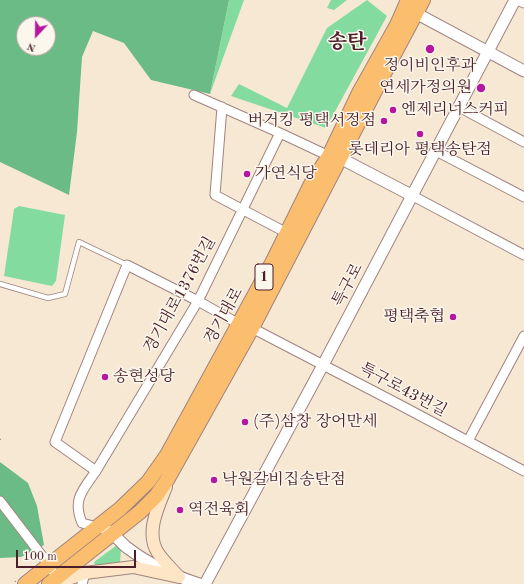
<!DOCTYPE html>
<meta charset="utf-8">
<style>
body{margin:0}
#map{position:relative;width:524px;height:584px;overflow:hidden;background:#f7e8d4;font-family:"Old Standard TT",serif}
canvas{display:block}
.north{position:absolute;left:16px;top:16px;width:40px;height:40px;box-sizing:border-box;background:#fbf7ec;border:1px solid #b4a19f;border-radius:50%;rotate:202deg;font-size:11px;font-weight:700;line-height:16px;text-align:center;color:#4a1f2b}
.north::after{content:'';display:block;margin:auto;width:14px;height:18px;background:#b5179e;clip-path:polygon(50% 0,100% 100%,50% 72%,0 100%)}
.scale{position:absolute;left:16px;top:550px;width:120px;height:18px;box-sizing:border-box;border:2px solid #4a1f2b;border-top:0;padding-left:5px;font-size:12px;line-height:14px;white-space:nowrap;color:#4a1f2b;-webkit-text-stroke:3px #fbf7ec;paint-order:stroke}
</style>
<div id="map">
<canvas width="524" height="584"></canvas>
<div class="north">N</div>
<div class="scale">100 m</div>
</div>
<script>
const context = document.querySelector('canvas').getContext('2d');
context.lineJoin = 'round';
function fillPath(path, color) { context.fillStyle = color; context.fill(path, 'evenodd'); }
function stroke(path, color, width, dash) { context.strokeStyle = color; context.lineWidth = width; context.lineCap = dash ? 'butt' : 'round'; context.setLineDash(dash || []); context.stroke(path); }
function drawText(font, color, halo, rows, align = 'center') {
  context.font = font + ' "Old Standard TT","Noto Serif KR",serif'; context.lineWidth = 3; context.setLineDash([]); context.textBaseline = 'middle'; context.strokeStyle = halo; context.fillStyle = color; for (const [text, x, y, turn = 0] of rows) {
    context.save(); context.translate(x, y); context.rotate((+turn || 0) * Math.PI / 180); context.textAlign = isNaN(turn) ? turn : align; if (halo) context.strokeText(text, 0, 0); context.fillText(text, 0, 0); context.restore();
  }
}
const green = new Path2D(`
 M229,0h15l-34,94z
 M331,0h16l-13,10 -7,-2z
 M367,0l20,16 -61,112 -95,-32 8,-12 48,24 40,-80z
 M19,206l46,9 -9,66 -4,5 -48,-10 10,-67z
 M117,545l4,3 -1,16 -25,1 -1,-3z`);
const forest = new Path2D(`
 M0,0h229l-19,94 -59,-14 -27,-37 -31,-12 -11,26 -5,75 -8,63 -69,-33zM24,24h24v24h-24z
 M0,462l28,21 9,23 7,39 -23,12 -21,1z`);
const path = new Path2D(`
 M0,439l2,2`);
const service = new Path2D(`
 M0,284l48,14 17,-4 14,-52 48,23`);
const minor = new Path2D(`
 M517,0l7,3
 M194,95l86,38
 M222,107l-7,88 72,38
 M459,107l65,35
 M436,151l88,46
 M413,196l111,59
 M468,441l56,-105
 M96,471l-41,-29 72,-177 71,36 41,23 13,4 150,78 122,65
 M0,501l49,64 8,13
 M97,527l-15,-4c-10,-24 1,-33 14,-52l102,-170 82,-168 49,23
 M82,584l3,-11`);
const tertiary = new Path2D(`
 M410,10l114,61
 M340,158l73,38
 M106,530c11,5 14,13 23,19 21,16 46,27 70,35
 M205,584l118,-219 192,-365`);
const secondary = new Path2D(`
 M166,487c-8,20 -21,46 -8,66 6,9 14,16 21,24
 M54,584l31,-11 48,-6 46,10`);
const primary = new Path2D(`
 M25,584l95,-75 28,-27 19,-27 105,-192 40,-81 17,-26 30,-63 38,-68 11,-25
 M49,584l91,-72 16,-16 11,-16 85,-152 138,-266 33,-62`);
const pathBridge = new Path2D(`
 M15,581l3,3`);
const markers = [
 [430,49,5,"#b5179e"],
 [481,88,5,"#b5179e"],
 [393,110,4,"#b5179e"],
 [384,121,4,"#b5179e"],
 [420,134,4,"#b5179e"],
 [247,174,4,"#b5179e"],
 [453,317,4,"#b5179e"],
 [105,377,4,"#b5179e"],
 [245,422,4,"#b5179e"],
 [214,480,4,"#b5179e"],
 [180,510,4,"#b5179e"]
];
const shields = [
 [264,277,18]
];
const shieldNames = [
 ["1",264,277]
];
const poiNames = [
 ["정이비인후과",430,66,"center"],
 ["연세가정의원",472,88,"right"],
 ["엔제리너스커피",401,110],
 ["버거킹 평택서정점",376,121,"right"],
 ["롯데리아 평택송탄점",420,150,"center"],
 ["가연식당",255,174],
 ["평택축협",445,317,"right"],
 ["송현성당",113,377],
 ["(주)삼창 장어만세",253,422],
 ["낙원갈비집송탄점",222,480],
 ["역전육회",188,510]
];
const streetNames = [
 ["특구로",348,285,-62],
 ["경기대로1376번길",180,295,-61],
 ["경기대로",224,316,-61],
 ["특구로43번길",403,390,28]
];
const districtNames = [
 ["송탄",347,43]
];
fillPath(green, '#84db9f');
fillPath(forest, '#6bbb86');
stroke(service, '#a08480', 6);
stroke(minor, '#a08480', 11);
stroke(tertiary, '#a08480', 13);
stroke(secondary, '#a08480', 14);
stroke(primary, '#a08480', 16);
stroke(path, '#a08480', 1.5, [1, 3]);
stroke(service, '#fff', 4.5);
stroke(minor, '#fff', 9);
stroke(tertiary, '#fff', 11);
stroke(secondary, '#fde5c5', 12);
stroke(primary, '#fbbd6e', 14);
stroke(pathBridge, '#a08480', 1.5, [1, 3]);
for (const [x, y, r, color] of markers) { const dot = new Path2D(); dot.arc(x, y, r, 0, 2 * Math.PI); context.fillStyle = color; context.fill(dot); stroke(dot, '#fbf7ec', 1.5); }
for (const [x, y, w] of shields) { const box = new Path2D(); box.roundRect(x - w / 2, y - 13, w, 26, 3); context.fillStyle = '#fbf7ec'; context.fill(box); stroke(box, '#4a1f2b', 1); }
drawText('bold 15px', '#4a1f2b', null, shieldNames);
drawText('16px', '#4a1f2b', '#fbf7ec', poiNames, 'left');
drawText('16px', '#4a1f2b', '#fbf7ec', streetNames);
drawText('bold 20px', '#4a1f2b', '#fbf7ec', districtNames);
</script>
